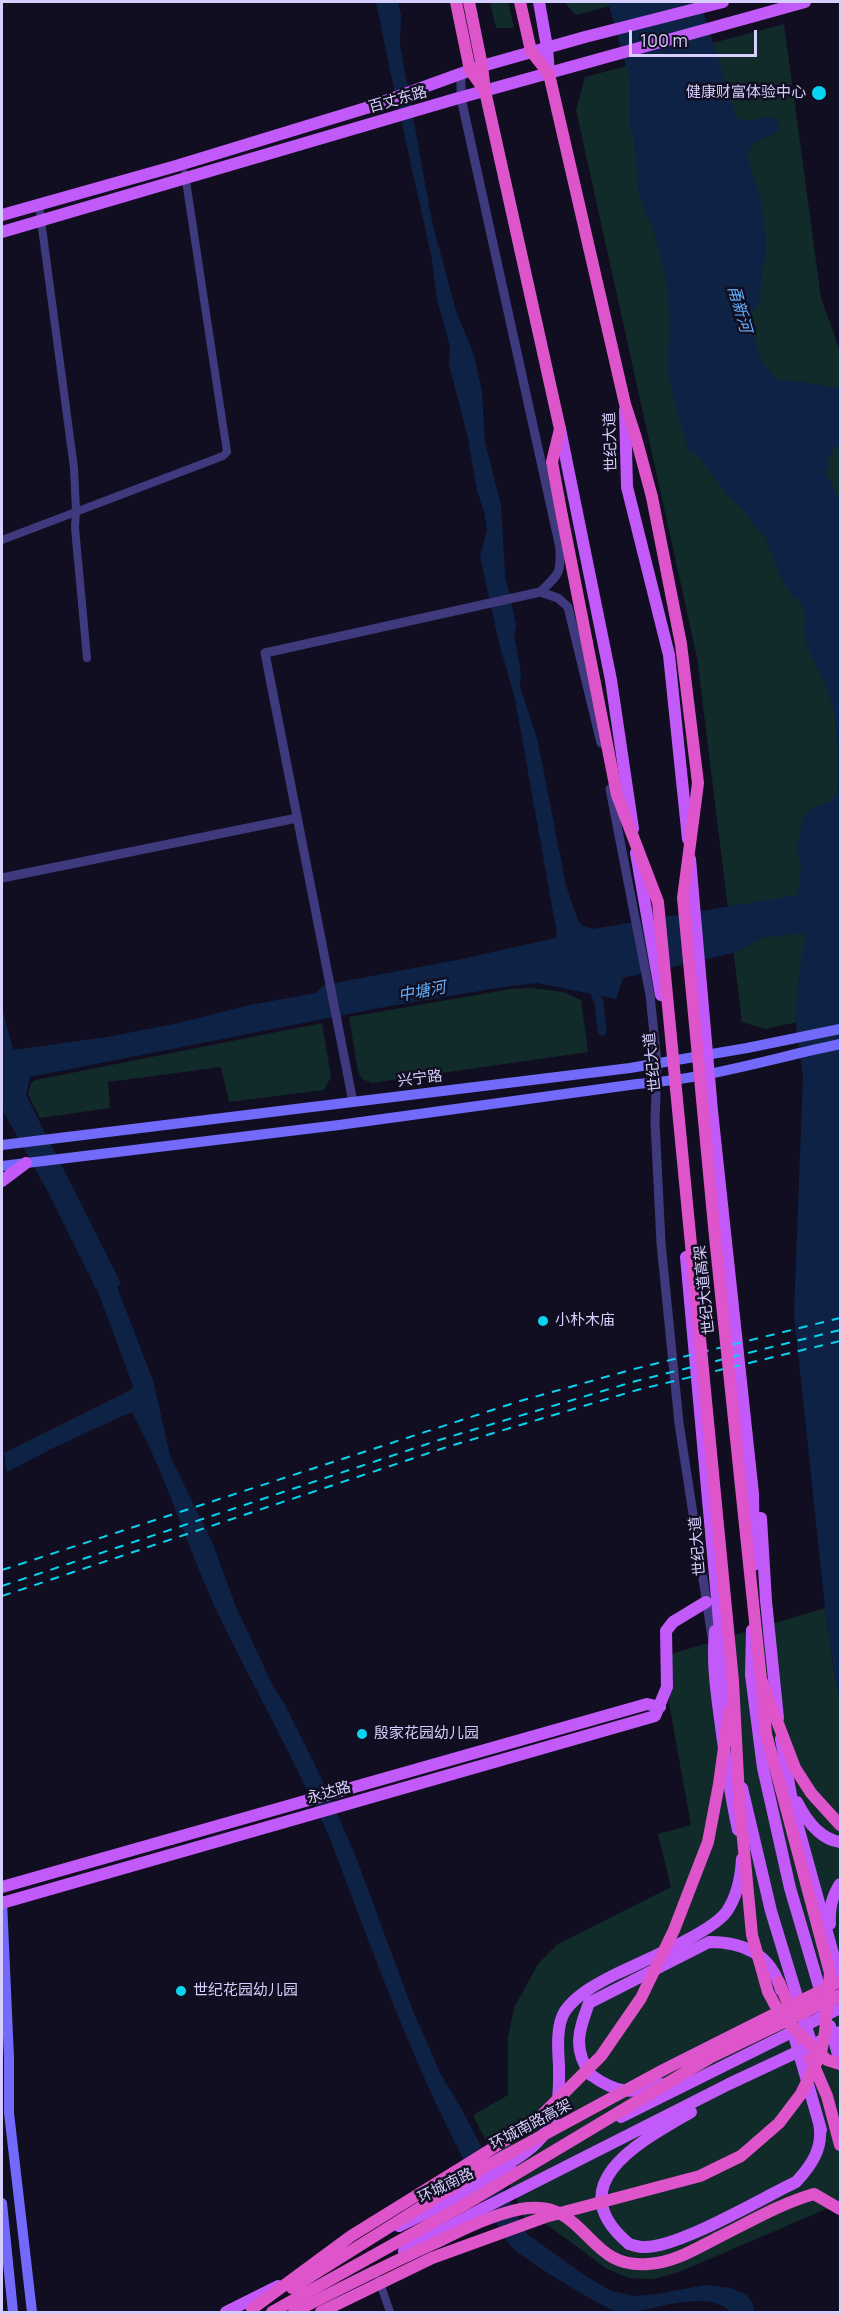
<!DOCTYPE html>
<meta charset="utf-8">
<style>
body{margin:0}
#map{position:relative;width:842px;height:2314px;overflow:hidden;background:#120e21;font-family:Manrope,sans-serif}
canvas{display:block}
.frame{position:absolute;inset:0;border:3px solid #d6cffd;pointer-events:none}
.scale{position:absolute;left:629px;top:30px;width:128px;height:27px;box-sizing:border-box;border:3px solid #d6cffd;border-top:0;padding-left:8px;font-size:18px;line-height:21px;white-space:nowrap;color:#d6cffd;-webkit-text-stroke:4px #120e21;paint-order:stroke}
</style>
<div id="map">
<canvas width="842" height="2314"></canvas>
<div class="frame"></div>
<div class="scale">100 m</div>
</div>
<script>
const context = document.querySelector('canvas').getContext('2d');
context.lineJoin = 'round';
function fillPath(path, color) { context.fillStyle = color; context.fill(path, 'evenodd'); }
function stroke(path, color, width, dash) { context.strokeStyle = color; context.lineWidth = width; context.lineCap = dash ? 'butt' : 'round'; context.setLineDash(dash || []); context.stroke(path); }
function drawText(font, color, halo, rows, align = 'center') {
  context.font = font + ' Manrope,"Noto Sans SC",sans-serif'; context.lineWidth = 5; context.setLineDash([]); context.textBaseline = 'middle'; context.strokeStyle = halo; context.fillStyle = color; for (const [text, x, y, turn = 0] of rows) {
    context.save(); context.translate(x, y); context.rotate((+turn || 0) * Math.PI / 180); context.textAlign = isNaN(turn) ? turn : align; if (halo) context.strokeText(text, 0, 0); context.fillText(text, 0, 0); context.restore();
  }
}
const green = new Path2D(`
 M490,2h18l6,26h-18z
 M564,2h60l-48,13z
 M784,24l37,274 19,53v662l-75,16 -23,-7 -45,-365 -121,-547 9,-33z
 M532,988l31,4 18,8 7,52 -216,31 -10,-4 -4,-8 -9,-54 162,-28z
 M322,1023l9,54 -7,13 -95,12 -8,-35 -113,15 2,26 -70,10 -12,-24 3,-11 5,-3z
 M825,1608l10,70 5,17v508l-161,69 -25,7 -25,-1 -22,-9 -61,-45 -20,-1c-12,-38 -36,-72 -53,-108l35,-20v-58l6,-29 24,-44 20,-20 113,-57 -13,-53 33,-9 -22,-122 2,-49z`);
const water = new Path2D(`
 M376,2h22l3,13 -1,30 32,177 24,89 18,44 8,37 3,50 16,64 4,69 11,49 -2,11 7,38 -1,13 18,56 28,144 12,34 5,6 9,3 206,-34 3,-27 -4,-21 6,-30 10,-9 18,-7 6,-8 1,-41 -4,-42 -9,-27 -18,-37 -3,-14 1,-17 -4,-12 -3,-4 -6,-4 -13,-21 -14,-38 -14,-14 -8,-13 -14,-12 -30,-40 -11,-8 -19,-69 -2,-20 3,-30 -3,-47 -15,-58 -13,-29 -5,-57 -4,-13v-46l-22,-78h92l36,114 4,5 35,-4 5,13 -26,13 -5,7 -1,10 12,37 6,42v20l-4,8 -2,34 -8,11 -1,12 9,35 16,20 64,9v56l-5,3 -8,12 3,9 -5,4 15,30v1193l-5,-17 -10,-70 -31,-294 9,-237 -8,-62 5,-49 6,-33 -45,5 -24,14 -114,26 -7,21 -79,-16 -33,4 -125,21 -349,69 -4,18 95,188 -4,4 37,96 16,73 43,88 23,63 37,79 12,19 34,68 35,79 59,159 28,64 19,31 67,128 60,43 25,14 22,5 23,-2 49,-9 25,3 16,7 6,10 2,7h-25c-22,-26 -81,2 -112,0 -15,-4 -99,-55 -108,-67 -15,-20 -25,-45 -36,-66 -57,-105 -97,-216 -139,-327 -7,-20 -17,-39 -26,-58 -30,-63 -64,-124 -94,-187 -29,-64 -49,-131 -82,-193l-4,-1 -76,35 -46,24 -3,-19 127,-63 2,-4 -33,-89 -53,-107 -45,-81v-102l11,43 94,-13 72,-14 71,-18 66,-12 8,-8 138,-26 93,-21 2,-4 -42,-235 -17,-60 -18,-83 7,-26 -3,-19 -7,-21 -9,-51 -19,-75 1,-17 -13,-48 -6,-45 -40,-179z`);
const canal = new Path2D(`
 M591,984l8,18 3,29`);
const minor = new Path2D(`
 M39,205l35,263 2,43 -1,17 12,130
 M2,540l221,-84 4,-4 -42,-278
 M379,2280l11,32`);
const tertiary = new Path2D(`
 M540,592l18,6 10,9 33,136
 M610,789l40,206 7,68 -2,59 6,121 18,180 33,214
 M2,878l295,-60
 M353,1102l-88,-449 275,-61c19,-18 21,-18 20,-44l-99,-450v-24`);
const secondary = new Path2D(`
 M2,1145l628,-77 117,-20 93,-19
 M2,1166l337,-41 298,-41c70,-5 136,-26 203,-40
 M2,1901l7,157v55l23,199
 M2,2203l11,109`);
const primary = new Path2D(`
 M539,2l8,45 2,27
 M2,215l174,-49 190,-58 116,-42 103,-29 138,-35
 M2,232l453,-133 350,-97
 M625,410l2,77 42,168 19,184
 M560,429l51,251 22,149
 M636,853l25,142
 M690,859l22,252 41,383 1,71
 M2,1181l24,-18
 M686,1257l38,419 6,45
 M761,1518l5,83 12,117
 M752,1630l-1,45 12,93 27,120 33,112
 M715,1631c-3,29 1,59 5,88 5,38 10,75 18,111
 M781,1739l13,73 46,167
 M742,1788l29,123 42,138
 M797,1802c9,18 23,37 43,40
 M2,1887l645,-183 13,3
 M2,1903l653,-187 12,-29 -1,-56 7,-9 33,-20
 M830,1924c-1,-16 2,-27 10,-40
 M790,2021l31,109
 M830,2026l10,36
 M591,2075c-19,-26 -12,-45 -2,-72l120,-61c35,0 62,12 72,48
 M460,2189c33,-18 86,-37 96,-79 4,-15 3,-30 3,-45 -1,-16 -3,-40 6,-54 12,-17 33,-28 51,-37 25,-12 97,-42 111,-63 10,-15 14,-34 15,-52
 M399,2226l71,-35
 M629,2244c4,1 9,3 14,3 34,2 119,-49 153,-65 16,-17 28,-35 23,-59
 M404,2251l78,-42
 M246,2302l32,-16
 M226,2312l26,-13`);
const trunk = new Path2D(`
 M456,2l14,68 13,18
 M469,2l13,64 3,25 75,338 -8,33 10,54
 M520,2l11,49 18,23 76,330 11,34 16,59
 M762,1687l4,47 15,55
 M779,1982l14,34
 M802,2038l25,58 13,49
 M294,2312c47,-24 94,-48 143,-70 27,-13 54,-27 84,-33 10,-2 26,-2 36,3 35,17 42,56 91,52 24,-1 46,-14 67,-25 33,-16 64,-35 99,-45l26,15`);
const rail = new Path2D(`
 M2,1570l518,-169 114,-32 206,-51
 M2,1586l437,-146 197,-59 204,-51
 M2,1596l445,-149 190,-57 203,-49`);
const primaryBridge = new Path2D(`
 M591,2075c25,18 41,20 70,9
 M621,2117l219,-109
 M470,2191l42,-20
 M482,2209l247,-125 111,-52
 M629,2244c-71,-60 12,-103 62,-132`);
const trunkBridge = new Path2D(`
 M652,497l29,147 17,139 -15,115 32,339 46,442 34,89 16,25 29,32
 M562,516l55,279 41,107 75,779 6,116 13,138 16,57 13,24 46,44 13,4
 M292,2288l196,-123 177,-96 175,-88
 M252,2309l99,-73 184,-114 66,-66 40,-58 33,-68 34,-88 11,-58 10,-73
 M272,2312l192,-107 247,-148 129,-62
 M321,2312l111,-54 113,-41 155,-41 41,-20 38,-33 22,-29 20,-41 4,-21 5,-59 -49,-184`);
const markers = [
 [819,93,8,"#08d3f0"],
 [543,1321,6,"#08d3f0"],
 [362,1734,6,"#08d3f0"],
 [181,1991,6,"#08d3f0"]
];
const poiNames = [
 ["健康财富体验中心",806,93,"right"],
 ["小朴木庙",555,1321],
 ["殷家花园幼儿园",374,1734],
 ["世纪花园幼儿园",193,1991]
];
const streetNames = [
 ["百丈东路",398,100,-16],
 ["世纪大道",611,442,-92],
 ["世纪大道",653,1062,-96],
 ["兴宁路",420,1079,-7],
 ["世纪大道高架",705,1290,-96],
 ["世纪大道",698,1546,-95],
 ["永达路",329,1793,-16],
 ["环城南路高架",531,2125,-28],
 ["环城南路",446,2186,-26]
];
const waterNames = [
 ["甬新河",739,309,74],
 ["中塘河",422,992,-11]
];
fillPath(green, '#112a2a');
fillPath(water, '#0e2245');
stroke(canal, '#0e2245', 9);
stroke(minor, '#3f3a7e', 8);
stroke(tertiary, '#3f3a7e', 9);
stroke(secondary, '#716afa', 10);
stroke(primary, '#c25af9', 12);
stroke(trunk, '#de54ca', 12);
stroke(rail, '#08d3f0', 2, [9, 8]);
stroke(primaryBridge, '#c25af9', 12);
stroke(trunkBridge, '#de54ca', 12);
for (const [x, y, r, color] of markers) { const dot = new Path2D(); dot.arc(x, y, r, 0, 2 * Math.PI); context.fillStyle = color; context.fill(dot); stroke(dot, '#120e21', 2); }
drawText('15px', '#d6cffd', '#120e21', poiNames, 'left');
drawText('15px', '#d6cffd', '#120e21', streetNames);
drawText('italic 16px', '#61affa', '#120e21', waterNames);
</script>
